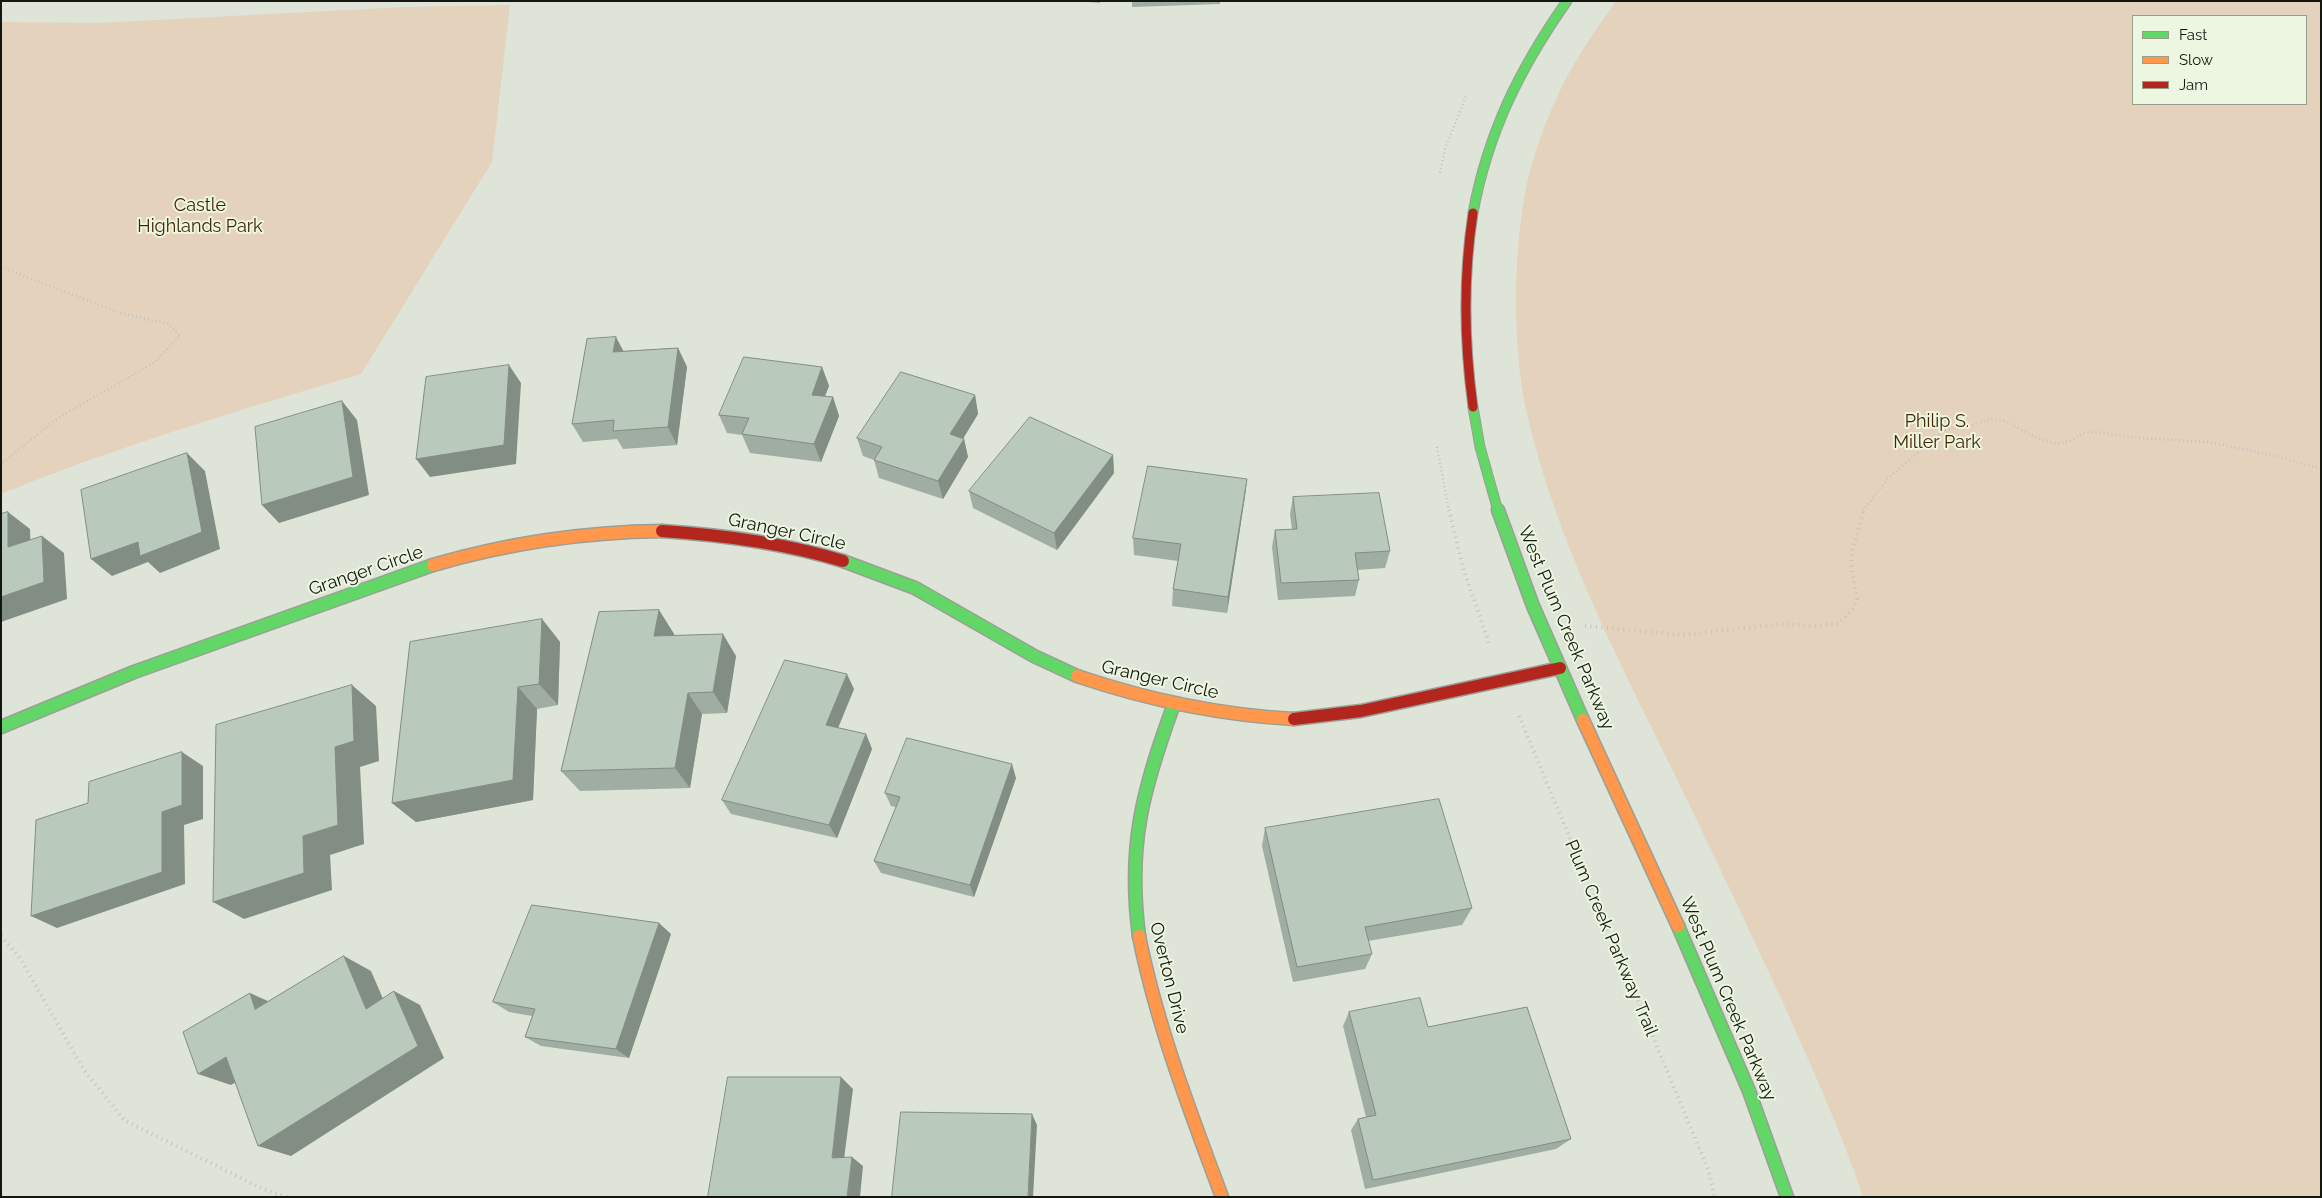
<!DOCTYPE html>
<style>
body{margin:0}
#map{position:relative;width:2322px;height:1198px;overflow:hidden;background:#dee4d8;font-family:Raleway,sans-serif}
canvas{display:block}
.frame{position:absolute;inset:0;border:2px solid #141710;pointer-events:none}
.legend{position:absolute;left:2132px;top:15px;width:175px;height:90px;box-sizing:border-box;background:#ecf6e0;border:1px solid #969d8d;margin:0;padding:6px 9px;list-style:none;font-size:15px;color:#141710}
.legend li{display:flex;align-items:center;gap:10px;height:25px}
.legend b{width:25px;border:1px solid #969d8d}
</style>
<div id="map">
<canvas width="2322" height="1198"></canvas>
<div class="frame"></div>
<ul class="legend">
<li><b style="height:6px;background:#63d668"></b>Fast</li>
<li><b style="height:6px;background:#ff974d"></b>Slow</li>
<li><b style="height:6px;background:#b3261e"></b>Jam</li>
</ul>
</div>
<script>
const context = document.querySelector('canvas').getContext('2d');
context.lineJoin = 'round';
function fillPath(path, color) { context.fillStyle = color; context.fill(path, 'evenodd'); }
function stroke(path, color, width, dash) { context.strokeStyle = color; context.lineWidth = width; context.lineCap = dash ? 'butt' : 'round'; context.setLineDash(dash || []); context.stroke(path); }
function drawText(font, color, halo, rows, align = 'center') {
  context.font = font + ' Raleway,sans-serif'; context.lineWidth = 4; context.setLineDash([]); context.textBaseline = 'middle'; context.strokeStyle = halo; context.fillStyle = color; for (const [text, x, y, turn = 0] of rows) {
    context.save(); context.translate(x, y); context.rotate((+turn || 0) * Math.PI / 180); context.textAlign = isNaN(turn) ? turn : align; if (halo) context.strokeText(text, 0, 0); context.fillText(text, 0, 0); context.restore();
  }
}
const green = new Path2D(`
 M1616,1h705v1196h-458c-22,-66 -51,-129 -79,-192 -37,-80 -75,-160 -114,-240 -55,-112 -113,-224 -142,-347 -15,-60 -15,-151 -5,-212 5,-38 19,-77 35,-111 15,-34 37,-64 58,-94zM2133,16h173v88h-173z
 M510,5l-18,157 -131,212c-121,36 -243,72 -360,120v-472l96,1 307,-16z`);
const pathFar1 = new Path2D(`
 M1440,173l5,-24 21,-53
 M1,267l119,46 49,11 11,12 -25,26 -100,58 -54,44
 M1437,447l12,64
 M1863,511l24,-32 58,-49 26,-4 19,-7 15,2 30,16 22,7 13,-3 13,-8 12,-1 45,6 69,4 63,13 49,14`);
const path = new Path2D(`
 M1449,510l15,61 25,72
 M1585,626l97,9 98,-11 34,2 24,-2 15,-15 4,-10 -6,-36 1,-12 12,-41
 M1519,716l189,453 7,28
 M1,936l19,22 64,112 40,50 139,69 24,8`);
const fastFar1 = new Path2D(`
 M1473,213c15,-81 47,-145 94,-212
 M1473,407l7,40 18,64`);
const fast = new Path2D(`
 M1498,510l35,96 50,114
 M843,561l72,27 119,68 43,20
 M1,727l133,-55 299,-107
 M1678,926l71,165 38,106
 M1139,936c-12,-91 4,-147 35,-232`);
const slow = new Path2D(`
 M433,565c75,-22 151,-33 229,-34
 M1077,676c71,24 142,39 217,43
 M1583,720l95,206
 M1139,936c18,90 51,175 83,261`);
const jamFar1 = new Path2D(`
 M1473,213c-10,65 -9,129 0,194`);
const jam = new Path2D(`
 M662,531c62,4 122,12 181,30
 M1294,719l67,-8 199,-43`);
const wall = new Path2D(`
 M1075,1h26l-1,2z
 M1132,1h88v3l-88,3z
 M678,348l9,19 -10,78 -54,4 -6,-10 -34,3 -11,-18 51,-73z
 M822,367l7,19 -4,10 8,1 6,19 -18,46 -71,-9 -8,-18 -15,-2 -8,-18z
 M975,395l3,19 -15,25h1l4,18 -25,42 -64,-21 -5,-18 -11,-4 -6,-18z
 M1113,455l1,18 -57,77 -84,-42 -4,-17z
 M1247,479l-2,17 -18,117 -55,-7 1,-17 5,-28 -44,-6 -1,-17z
 M1293,497l97,54 -5,17 -28,2 2,10 -4,16 -77,4 -6,-53 3,-17 17,-1 -2,-15z
 M659,610l15,24 -1,1 63,21 -9,57 -25,1 -12,74 -110,3 -19,-20z
 M542,619l18,23 -2,63 -21,4 -4,91 -117,22 -24,-19z
 M854,689l-16,39 28,6 6,15 -35,89 -106,-24 -9,-14z
 M1016,778l-42,119 -93,-24 -7,-12 22,-54 -5,-1 -6,-13z
 M1265,828l207,80 -10,17 -94,16 4,13 -7,15 -72,13 -31,-136z
 M671,934l-42,124 -88,-12 -16,-9 7,-21 -23,-4 -16,-10z
 M1349,1012l79,15 143,112 -15,10 -191,40 -14,-59 7,-11 8,-2 -23,-91z`);
const shadedWall = new Path2D(`
 M616,337l10,19 -13,-4z
 M678,348l9,19 -10,78 -9,-18z
 M509,365l12,18 -5,81 -86,13 -14,-18z
 M822,367l7,19 -11,27 -6,-18z
 M975,395l3,19 -24,39 -4,-19z
 M833,397l6,19 -18,46 -7,-18z
 M342,401l15,19 12,75 -90,28 -17,-18z
 M964,439l4,18 -25,42 -5,-18z
 M187,453l18,18 15,78 -60,24 -12,-11 -36,14 -21,-17z
 M1113,455l1,18 -57,77 -3,-17z
 M1247,479l-2,17 -18,117 1,-16z
 M8,512l22,17 1,35 -23,-17z
 M42,536l22,17 3,46 -66,23v-25z
 M659,610l15,24 -6,25 -14,-23z
 M542,619l18,23 -2,63 -19,-21z
 M723,634l13,22 -9,57 -14,-21z
 M847,674l7,15 -21,51 -7,-15z
 M352,685l24,21 3,55 -19,6 4,77 -34,11 2,35 -88,29 -31,-17 90,-66 32,-89z
 M518,687l19,22 -4,91 -117,22 -24,-19z
 M688,693l14,21 -12,74 -15,-20z
 M866,734l6,15 -35,89 -8,-13z
 M182,752l21,14v53l-19,6 1,59 -128,44 -26,-12 131,-104z
 M1012,764l4,14 -42,119 -4,-12z
 M659,923l12,11 -42,124 -13,-9z
 M344,956l27,15 22,51 -27,-13z
 M394,991l26,14 24,53 -153,98 -33,-10z
 M250,993l31,14 -26,2z
 M226,1057l33,12 -28,16 -33,-11z
 M841,1077l12,12 -10,78 -11,-9z
 M1032,1114l5,11 -4,72h-5z
 M852,1157l11,9 -3,31h-13z`);
const building = new Path2D(`
 M616,337l-3,15 65,-4 -10,79 -55,4 1,-11 -42,4 15,-85z
 M744,357l78,10 -10,28 21,2 -19,47 -72,-10 7,-16 -30,-3z
 M509,365l-5,80 -88,14 10,-82z
 M901,372l74,23 -25,39 14,5 -26,42 -64,-21 8,-13 -25,-9z
 M342,401l11,76 -91,28 -7,-78z
 M1030,417l83,38 -59,78 -85,-42z
 M187,453l15,79 -62,24 -2,-14 -47,17 -10,-69z
 M1148,466l99,13 -19,118 -55,-8 8,-45 -48,-6z
 M1379,493l11,58 -35,2 4,27 -78,3 -6,-53 22,-1 -4,-32z
 M8,512v35l34,-11 2,46 -43,15v-83z
 M659,610l-5,26 69,-2 -10,58 -25,1 -13,75 -114,3 38,-159z
 M542,619l-3,65 -21,3 -5,93 -121,23 18,-161z
 M785,660l62,14 -21,51 40,9 -37,91 -107,-25z
 M352,685l2,56 -19,6 3,78 -35,11 1,37 -91,29 3,-177z
 M907,738l105,26 -42,121 -96,-24 26,-64 -15,-4z
 M182,752v53l-20,7v60l-131,44 5,-96 52,-17 1,-21z
 M1439,799l33,109 -107,19 7,27 -75,13 -32,-139z
 M532,905l127,18 -43,126 -91,-12 10,-28 -42,-7z
 M344,956l22,53 28,-18 24,55 -160,100 -32,-89 -28,17 -15,-42 67,-39 5,16z
 M1420,998l8,29 99,-20 44,132 -198,41 -15,-61 18,-4 -27,-103z
 M728,1077h113l-9,81 20,-1 -5,40h-139z
 M901,1112l131,2 -4,83h-136z`);
const parkNames = [
 ["Castle",200,206],
 ["Highlands Park",200,227],
 ["Philip S.",1937,422],
 ["Miller Park",1937,443]
];
const streetNames = [
 ["Granger Circle",787,532,12],
 ["Granger Circle",366,571,-19],
 ["West Plum Creek Parkway",1566,628,67],
 ["Granger Circle",1160,680,13],
 ["Plum Creek Parkway Trail",1611,938,67],
 ["Overton Drive",1169,978,76],
 ["West Plum Creek Parkway",1728,999,67]
];
fillPath(green, '#e4d2bc');
stroke(fastFar1, '#9b9f96', 11);
stroke(fast, '#9b9f96', 15);
stroke(slow, '#9b9f96', 15);
stroke(jamFar1, '#9b9f96', 11);
stroke(jam, '#9b9f96', 15);
stroke(pathFar1, '#c2c3c0', 2.5, [1, 3]);
stroke(path, '#c2c3c0', 4, [1, 4.5]);
stroke(fastFar1, '#63d668', 9);
stroke(fast, '#63d668', 12);
stroke(slow, '#ff974d', 12);
stroke(jamFar1, '#b3261e', 9);
stroke(jam, '#b3261e', 12);
fillPath(wall, '#9fada2');
fillPath(shadedWall, '#828d84');
fillPath(building, '#b9c9bc');
stroke(building, '#828d84', 1);
drawText('18px', '#482500', '#ecf6e0', parkNames);
drawText('18px', '#141710', '#ecf6e0', streetNames);
</script>
